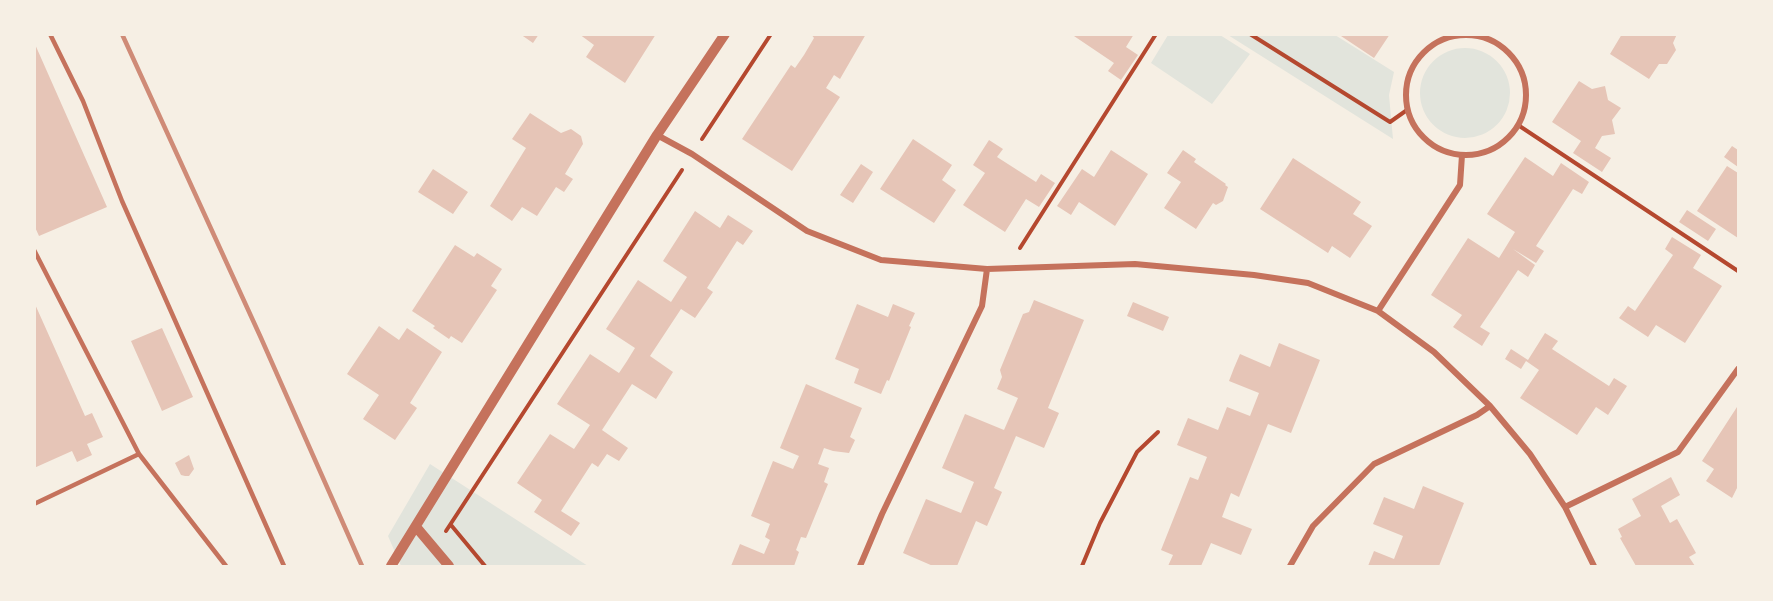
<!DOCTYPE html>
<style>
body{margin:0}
#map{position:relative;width:1773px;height:601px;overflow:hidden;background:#f6efe4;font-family:"Exo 2",sans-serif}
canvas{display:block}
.frame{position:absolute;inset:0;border:36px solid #f6efe4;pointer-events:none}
</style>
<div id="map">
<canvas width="1773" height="601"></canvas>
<div class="frame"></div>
</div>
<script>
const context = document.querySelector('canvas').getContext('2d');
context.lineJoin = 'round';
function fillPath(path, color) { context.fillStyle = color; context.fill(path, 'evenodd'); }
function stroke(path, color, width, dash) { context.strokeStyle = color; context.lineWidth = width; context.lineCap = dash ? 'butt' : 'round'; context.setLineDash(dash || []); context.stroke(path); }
const green = new Path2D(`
 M1168,35h52l30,19 -38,50 -61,-41z
 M1228,35h107l59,37 -5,23 4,44z
 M1420 93a45 45 0 1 1 90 0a45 45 0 1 1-90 0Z
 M430,464l158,102h-187l-13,-30z`);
const building = new Path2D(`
 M520,34h19l-6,9z
 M579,34h77l-31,49 -39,-26 8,-12z
 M811,34h55l-26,45 -6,-4 -8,13 14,9 -48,74 -50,-32 49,-74 4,3 9,-13 10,-17z
 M1071,34h63l-8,13 12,8 -17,25 -13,-9 6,-8z
 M1338,34h52l-16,24z
 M1622,34h55l-4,9 3,7 -9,14h-8l-10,15 -39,-25z
 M34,42l73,165 -68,29 -5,-11z
 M1579,81l13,8 13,-3 3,14 13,8 -9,12 3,14 -13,2 -7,12 16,10 -9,14 -29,-19 8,-12 -29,-19z
 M530,113l31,20 10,-4 10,7 2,8 -18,30 8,5 -9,13 -8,-5 -19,29 -15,-9 -10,14 -22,-15 36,-58 -14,-9z
 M913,139l39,26 -10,15 14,10 -22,33 -54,-34z
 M989,140l14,9 -6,8 39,25 5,-8 14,9 -16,24 -13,-8 -21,33 -42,-27 22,-32 -12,-8z
 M1732,146l6,4v17l-14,-10z
 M1111,150l37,24 -33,52 -36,-24 -8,13 -14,-9 25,-37 12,8z
 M1183,150l13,9 -2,3 32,22 -1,1 3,2 -5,14 -7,4 -3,-2 -17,26 -32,-21 17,-26 -14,-9z
 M1525,157l28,19 8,-13 28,19 -7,12 -9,-5 -37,57 8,5 -8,12 -23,-14 22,16 -7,12 -10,-7 -19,29 -19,28 10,6 -8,13 -29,-19 9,-12 -31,-20 37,-57 31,20 16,-26 -28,-18z
 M1293,158l68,44 -8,12 19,12 -22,32 -18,-12 -4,7 -68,-44z
 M861,164l12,8 -20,31 -13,-8z
 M1727,166l11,7v65l-41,-27z
 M433,169l35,23 -15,22 -35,-22z
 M1687,210l29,19 -8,12 -29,-19z
 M695,211l25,17 8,-13 25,16 -10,14 -6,-4 -30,47 6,4 -18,26 -14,-9 -31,47 23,16 -17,27 -24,-15 -30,46 26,18 -9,13 -12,-7 -9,13 -6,-4 -31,48 19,12 -9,13 -37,-24 8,-12 -25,-17 33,-49 24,15 16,-24 -33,-21 33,-50 29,19 8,-12 8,-13 -29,-19 32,-49 33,22 16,-25 -24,-16z
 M1672,237l29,18 -8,13 29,18 -37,57 -29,-18 -8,12 -29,-19 9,-12 7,5 38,-56 -8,-6z
 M455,245l19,12 3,-4 25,16 -11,17 6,4 -35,53 -11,-7 -2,3 -16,-11 2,-2 -23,-15z
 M1034,300l50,20 -36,88 11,5 -15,35 -28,-12 -22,52 8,4 -15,34 -11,-5 -19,45h-24l-30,-13 23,-54 35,14 13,-31 -32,-14 23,-54 39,16 14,-32 -21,-9 5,-12 -2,-7 23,-56 6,-2z
 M34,302l51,114 7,-3 11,24 -16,7 5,11 -15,7 -5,-11 -38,17z
 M1133,302l36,15 -6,14 -36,-15z
 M857,304l31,13 5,-13 22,9 -6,13 2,1 -22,54 -2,-1 -6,14 -27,-11 5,-14 -24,-10z
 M379,326l20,14 8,-12 35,24 -32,51 7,5 -22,32 -32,-21 16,-24 -32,-21z
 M162,328l31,69 -31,14 -31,-70z
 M1545,333l13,8 -6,8 57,37 5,-8 13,8 -19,29 -12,-8 -19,28 -57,-37 19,-28 -13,-9 -5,8 -16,-10 6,-10 17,11z
 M1279,343l41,17 -29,73 -23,-9 -29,73 -8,-4 -9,24 30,12 -11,26 -30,-12 -10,23h-33l5,-11 -12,-5 29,-73 8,3 9,-23 -30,-12 11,-27 30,12 9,-23 23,9 9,-23 -30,-12 5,-13 6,-14 30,13z
 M806,384l56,24 -12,29 5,3 -6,13 -16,-2 -9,-3 -6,16 11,4 -5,14 4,2 -22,54 -5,-1 -5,13 3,2 -5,14h-63l9,-22 24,10 6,-14 -5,-3 5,-13 -19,-8 22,-55 20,8 6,-13 -19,-8z
 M1737,407l1,1v78l-6,12 -26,-17 8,-12 -12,-8z
 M189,455l5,14 -5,7h-4l-4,-1 -6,-12z
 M1671,477l9,18 -19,11 9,17 7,-4 19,34 -7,4 6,9h-59l-16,-28 2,-1 -4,-8 23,-13 -9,-17z
 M1423,486l41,17 -25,63h-71l6,-15 20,8 9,-23 -30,-12 11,-27 30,12z`);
const path = new Path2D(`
 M1250,34l140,88 17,-12
 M1518,125l220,146
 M702,139l69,-105
 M1020,248l136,-214
 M451,525l34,41
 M446,531l236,-361
 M1082,566l18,-43 37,-71 21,-20`);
const service = new Path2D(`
 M50,34l33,67 39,100 162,365
 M34,250l105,204 87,112
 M34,504l105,-50`);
const minor = new Path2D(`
 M1406 95a60 60 0 1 1 120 0a60 60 0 1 1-120 0Z
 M657,135l35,19 115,77 74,29 106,9 148,-5 119,11 54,8 70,28 56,41 56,54 40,48 35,53 29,59
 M1378,311l82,-126 2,-30
 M1565,507l113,-55 60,-83
 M860,566l22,-52 100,-208 5,-37
 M1290,566l23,-40 61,-62 103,-49 13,-9`);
const tertiary = new Path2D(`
 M417,528l32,38
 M391,566l266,-431 68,-101`);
const rail = new Path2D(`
 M122,34l139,304 101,228`);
fillPath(green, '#e2e4dc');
fillPath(building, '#e6c5b7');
stroke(path, '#b5482f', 4);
stroke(service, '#c5725c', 4.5);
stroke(minor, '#c5725c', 6);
stroke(tertiary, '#c5725c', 10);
stroke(rail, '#cf8b77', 4.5);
</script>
